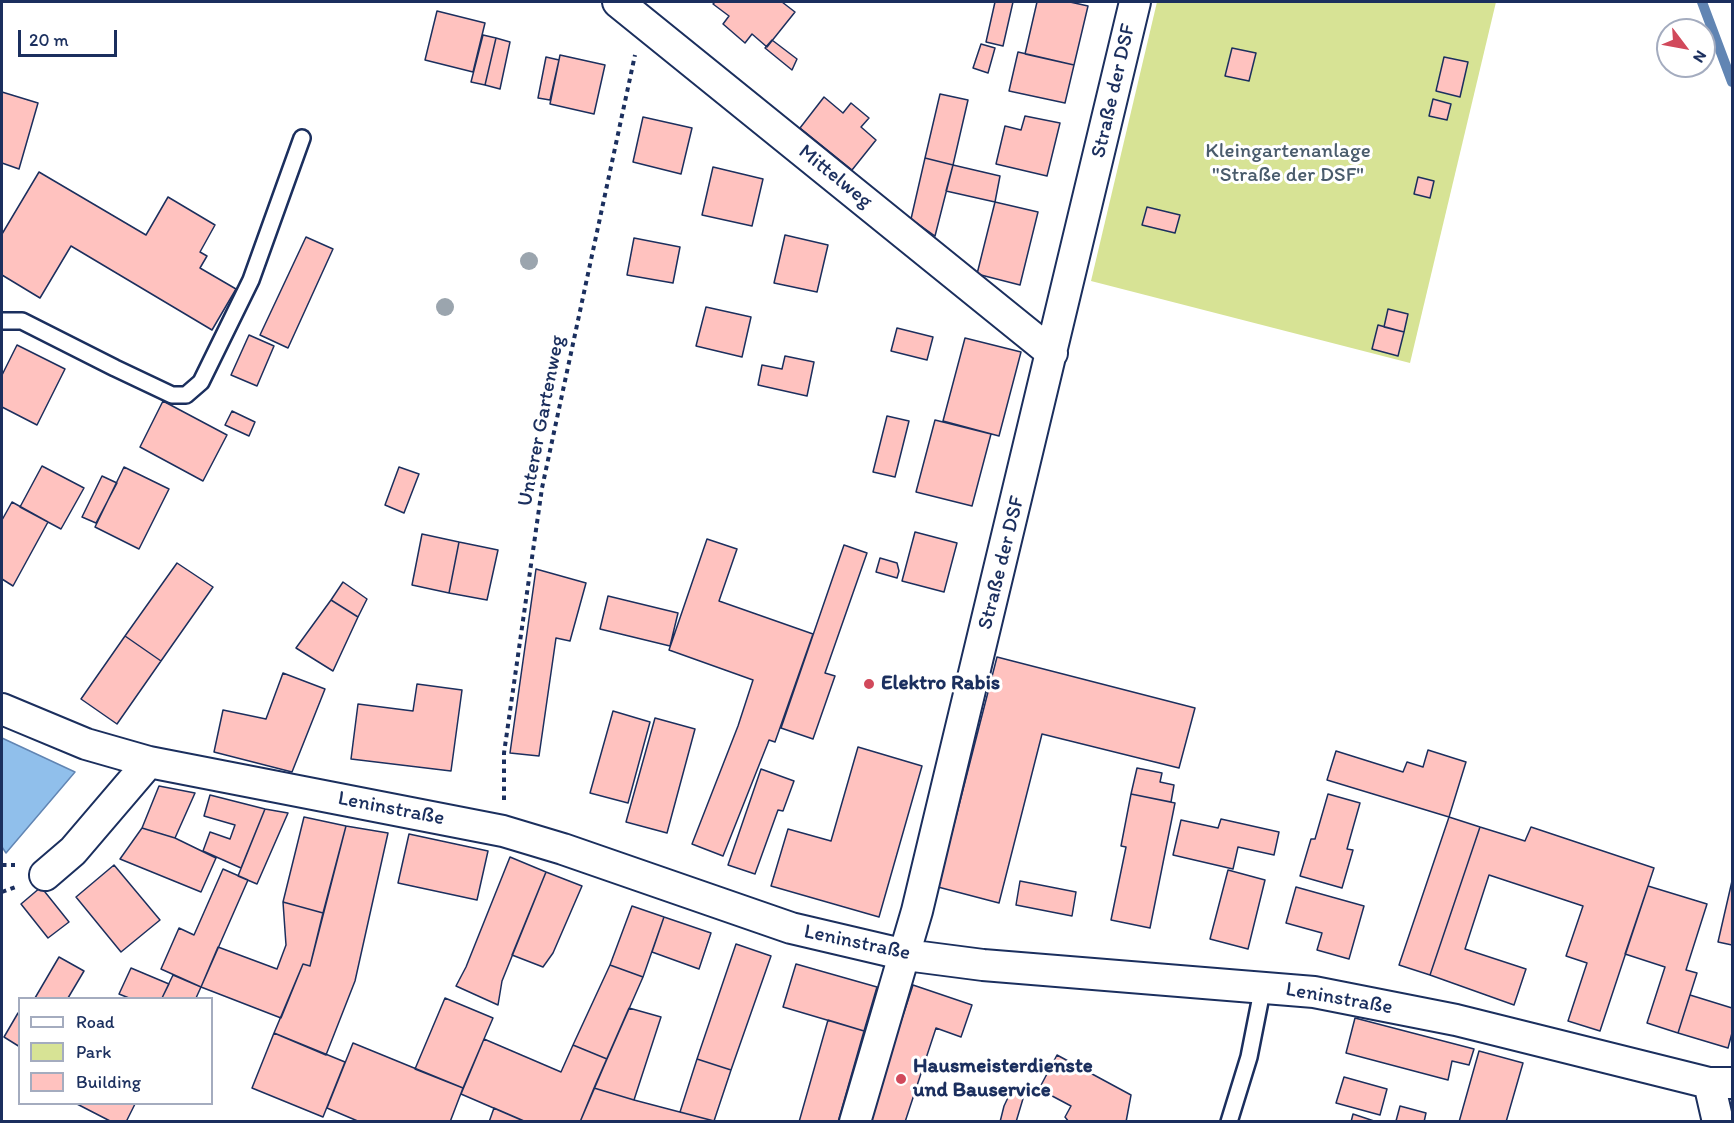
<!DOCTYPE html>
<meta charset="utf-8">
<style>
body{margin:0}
#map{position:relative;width:1734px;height:1123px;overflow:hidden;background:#fff;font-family:Itim,sans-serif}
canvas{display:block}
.frame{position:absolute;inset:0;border:3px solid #1b2f5e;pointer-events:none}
.legend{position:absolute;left:18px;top:997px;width:195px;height:108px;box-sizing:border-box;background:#fff;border:2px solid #a4acbf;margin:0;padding:8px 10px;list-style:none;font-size:18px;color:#1b2f5e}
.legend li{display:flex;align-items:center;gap:12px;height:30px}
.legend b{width:30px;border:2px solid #a4acbf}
.north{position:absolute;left:1656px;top:18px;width:60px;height:60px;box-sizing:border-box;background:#fff;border:2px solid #a4acbf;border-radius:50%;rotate:122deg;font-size:16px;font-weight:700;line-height:24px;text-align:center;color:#1b2f5e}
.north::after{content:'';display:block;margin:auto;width:21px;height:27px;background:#d1495b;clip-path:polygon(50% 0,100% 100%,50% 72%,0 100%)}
.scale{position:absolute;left:18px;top:30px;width:99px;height:27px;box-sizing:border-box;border:3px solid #1b2f5e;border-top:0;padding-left:8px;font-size:18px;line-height:21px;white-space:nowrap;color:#1b2f5e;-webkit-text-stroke:4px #fff;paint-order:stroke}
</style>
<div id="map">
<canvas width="1734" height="1123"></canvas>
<div class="frame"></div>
<ul class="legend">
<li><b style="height:8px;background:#fff"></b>Road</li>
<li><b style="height:16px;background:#d7e395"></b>Park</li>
<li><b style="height:16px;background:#ffc2bf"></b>Building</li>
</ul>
<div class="north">N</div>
<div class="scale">20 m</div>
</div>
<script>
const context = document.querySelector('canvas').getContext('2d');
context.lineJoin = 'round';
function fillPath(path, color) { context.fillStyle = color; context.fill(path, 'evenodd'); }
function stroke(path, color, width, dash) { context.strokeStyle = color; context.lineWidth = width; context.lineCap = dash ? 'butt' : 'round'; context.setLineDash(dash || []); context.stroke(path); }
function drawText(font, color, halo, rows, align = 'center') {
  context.font = font + ' Itim,sans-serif'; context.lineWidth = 6; context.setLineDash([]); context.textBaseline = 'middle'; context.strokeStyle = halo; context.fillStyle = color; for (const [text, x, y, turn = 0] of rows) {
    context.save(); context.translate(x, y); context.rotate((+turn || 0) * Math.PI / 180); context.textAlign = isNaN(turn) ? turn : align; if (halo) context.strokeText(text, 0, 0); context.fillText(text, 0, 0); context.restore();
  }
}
const green = new Path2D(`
 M1157,2h339l-86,361 -319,-82z`);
const water = new Path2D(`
 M2,738l73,34 -69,81 -4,-6z`);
const stream = new Path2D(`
 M1702,2l30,80`);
const building = new Path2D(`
 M715,2h67l13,10 -28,35 -15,-13 -7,9 -22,-19 6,-8 -16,-12z
 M995,2h18l-10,44 -17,-4z
 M1037,2h33l18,4 -14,59 -49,-11z
 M437,11l48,12 -12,49 -48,-12z
 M483,35l13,3 -11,47 -14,-3z
 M496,38l14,4 -10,47 -15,-4z
 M772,40l25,19 -5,11 -27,-22z
 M981,44l14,4 -7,25 -15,-5z
 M1232,48l24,5 -7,28 -24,-5z
 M1018,52l56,13 -9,38 -56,-12z
 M560,55l45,10 -11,49 -44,-10z
 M546,57l13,3 -9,40 -12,-2z
 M1444,57l24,5 -8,35 -24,-6z
 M2,92l36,11 -19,66 -17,-6z
 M940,94l28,6 -15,65 -28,-7z
 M824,97l19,16 8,-10 18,15 -8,9 15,13 -24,30 -52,-42z
 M1433,99l18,5 -4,16 -18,-4z
 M1025,116l35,7 -13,53 -51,-12 9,-38 16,4z
 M643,117l49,11 -11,46 -48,-12z
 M925,158l28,7 -18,71 -24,-17z
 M953,165l47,11 -5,26 -49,-11z
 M713,167l50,12 -11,47 -50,-11z
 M39,172l107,63 22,-38 47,28 -15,27 7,4 -7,12 36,21 -24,41 -141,-84 -31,52 -38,-23v-41z
 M1418,177l16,4 -4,17 -16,-4z
 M995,202l43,10 -18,73 -43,-11z
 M1147,207l33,8 -5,18 -33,-8z
 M785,235l43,10 -11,47 -43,-9z
 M306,237l27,12 -45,99 -28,-13z
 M634,238l46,9 -7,36 -46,-8z
 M706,307l45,10 -9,40 -46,-11z
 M1388,309l20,5 -4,18 -20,-5z
 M1378,325l26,7 -6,24 -26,-7z
 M897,328l36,9 -6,23 -36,-9z
 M249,335l25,11 -17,40 -26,-11z
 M965,338l56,14 -22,84 -56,-15z
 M17,345l48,24 -28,56 -35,-18v-32z
 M785,356l29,6 -7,34 -49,-11 4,-20 20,4z
 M163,401l64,34 -24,46 -63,-34z
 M232,411l23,11 -6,14 -24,-11z
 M887,416l22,5 -14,56 -22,-5z
 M935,420l56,14 -19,72 -56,-14z
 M42,466l42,22 -23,41 -41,-22z
 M124,467l45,22 -30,60 -44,-22z
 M399,467l20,7 -15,39 -19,-8z
 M102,476l15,7 -21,40 -14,-6z
 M12,502l36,20 -35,64 -11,-7v-59z
 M915,532l42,11 -13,49 -42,-11z
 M422,534l37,8 -10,51 -37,-8z
 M707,539l30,10 -18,52 94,33 -38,108 -6,-2 -46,116 -31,-12 46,-118 15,-46 -84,-30z
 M459,542l39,8 -11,50 -38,-7z
 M844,545l23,8 -42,120 10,3 -22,63 -32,-11z
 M880,558l17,5 2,8 -2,7 -21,-6z
 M177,563l36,24 -52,74 -36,-25z
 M536,569l50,14 -16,58 -14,-3 -17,118 -29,-3z
 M343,582l24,17 -9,18 -27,-17z
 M608,596l70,17 -8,33 -70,-17z
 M331,600l27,17 -25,54 -37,-23z
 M125,636l36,25 -44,63 -36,-25z
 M997,657l198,51 -16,60 -137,-34 -43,169 -61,-16z
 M283,673l42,16 -33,83 -78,-20 9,-42 43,9z
 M417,684l45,6 -11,81 -100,-12 7,-55 55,7z
 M613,711l37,11 -22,81 -38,-10z
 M655,718l40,11 -28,104 -41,-11z
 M858,747l64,19 -43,151 -108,-31 17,-57 43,12z
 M1428,750l38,12 -17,55 -122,-37 9,-29 67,21 4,-10 16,5z
 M1137,768l25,5 -2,9 14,3 -3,17 -40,-8z
 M761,769l33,12 -11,30 -5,-1 -23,64 -27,-9z
 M159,786l36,7 -20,45 -33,-10z
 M1131,794l44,9 -25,125 -39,-8 15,-73 -5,-1z
 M1328,794l32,9 -13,46 6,1 -11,38 -42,-12 11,-37h4z
 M210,795l55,14 -24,59 -38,-17 7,-19 20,7 5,-14 -31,-9z
 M265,809l23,4 -31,71 -19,-8z
 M304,817l42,9 -23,87 -40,-11z
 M1449,817l31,10 -50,148 -31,-10z
 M1221,819l58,13 -5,23 -36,-8 -5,22 -60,-14 8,-35 37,8z
 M346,826l42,7 -33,148 -29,74 -52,-22 29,-69 7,2z
 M1480,827l45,14 6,-14 123,41 -54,163 -32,-10 19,-58 -21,-7 17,-50 -94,-31 -24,74 61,20 -12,36 -84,-30z
 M142,828l33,10 41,20 -15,34 -81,-33z
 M409,834l79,17 -11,49 -79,-17z
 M510,857l36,15 -44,109 -4,24 -42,-19 10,-19z
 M114,865l46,55 -39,32 -45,-55z
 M223,869l25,11 -47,107 -40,-18 18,-41 15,7z
 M1228,870l37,10 -17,69 -38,-10z
 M546,872l36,14 -29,67 -10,14 -31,-12z
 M1020,881l56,11 -4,24 -56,-11z
 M1732,881v64l-14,-3z
 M1648,886l59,18 -21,66 11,3 -19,60 -31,-10 18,-56 -40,-13z
 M41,887l28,35 -21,16 -27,-34z
 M1296,887l68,19 -15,53 -32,-9 5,-17 -36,-10z
 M283,902l40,11 -13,53 -7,-2 -22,54 -80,-31 17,-40 59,22 9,-24z
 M632,906l32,11 -21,60 -33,-12z
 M664,917l47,16 -12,36 -47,-17z
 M736,944l35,12 -40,114 -34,-11z
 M59,957l25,14 -16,27h-33z
 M796,964l81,23 -13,44 -81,-24z
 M610,965l33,12 -36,82 -34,-14z
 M131,968l38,16 -7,14h-33l-10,-4z
 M173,975l28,12 -5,11h-34z
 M913,985l59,20 -11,32 -25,-9 -31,94h-37z
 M1690,995l42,13v25l-4,15 -50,-15z
 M445,998l48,20 -30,70 -48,-19z
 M629,1008l32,9 -27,83 -40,-12z
 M18,1013h2v34l-16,-10z
 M1355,1018l119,31 -5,16 -17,-4 -4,19 -102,-27z
 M828,1020l36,11 -26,91h-39z
 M274,1033l71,29 -22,55 -71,-29z
 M484,1039l77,33 12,-27 34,14 -27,63h-54l-65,-28z
 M353,1043l110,45 -13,34h-90l-33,-14z
 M1479,1051l44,12 -17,59h-47z
 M1057,1055l74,40 -5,27h-57l-4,-5 6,-11 -32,-17z
 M697,1059l34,11 -17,51 -34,-9z
 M1344,1077l43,12 -7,26 -44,-12z
 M594,1088l40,12 80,21 -134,1z
 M1012,1089l13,3 -9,30h-16l4,-16z
 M77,1104h58l-9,18h-14z
 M1400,1106l26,7 -2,9 -28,-1z
 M494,1108l30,13v1h-35z
 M1353,1114l24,8h-26z`);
const path = new Path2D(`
 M504,800v-47l38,-265 93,-433
 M2,865h13
 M2,892l16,-6`);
const service = new Path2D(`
 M2,321h20l93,47 57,27h14l15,-13 50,-102 51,-142
 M1229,1122l20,-65 14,-71`);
const minor = new Path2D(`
 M618,2l434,351
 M2,709l84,35 63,18 354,69 60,18 228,79 115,27 77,10 331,27 142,28 253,63h23
 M45,875l28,-24 76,-89
 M1709,1083l9,39
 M855,1122l62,-211 218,-909`);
const trees = [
 [529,261],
 [445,307]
];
const markers = [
 [869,684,6,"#d1495b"],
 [901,1079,6,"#d1495b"]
];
const streetNames = [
 ["Straße der DSF",1114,91,-77],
 ["Mittelweg",835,177,39],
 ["Unterer Gartenweg",542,421,-79],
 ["Straße der DSF",1002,563,-76],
 ["Leninstraße",391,809,11],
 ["Leninstraße",857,943,12],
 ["Leninstraße",1339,999,10]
];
const parkNames = [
 ["Kleingartenanlage",1288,152],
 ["\"Straße der DSF\"",1288,176]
];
const poiNames = [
 ["Elektro Rabis",881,684],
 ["Hausmeisterdienste",913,1067],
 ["und Bauservice",913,1091]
];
fillPath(green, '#d7e395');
fillPath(water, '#90bfeb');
stroke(water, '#6185b3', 1.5);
stroke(stream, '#6185b3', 10);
fillPath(building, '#ffc2bf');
stroke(building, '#1b2f5e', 1.5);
stroke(service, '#1b2f5e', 20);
stroke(minor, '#1b2f5e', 34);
stroke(path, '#1b2f5e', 4, [4.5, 4.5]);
stroke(service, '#fff', 15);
stroke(minor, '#fff', 30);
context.fillStyle = '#9ba5ae';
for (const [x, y] of trees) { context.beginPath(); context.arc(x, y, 9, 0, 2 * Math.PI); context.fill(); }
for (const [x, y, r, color] of markers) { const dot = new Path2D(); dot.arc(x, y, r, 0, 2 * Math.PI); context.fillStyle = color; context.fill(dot); stroke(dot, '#fff', 2); }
drawText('21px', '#1b2f5e', '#fff', streetNames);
drawText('21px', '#4a5c6c', '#fff', parkNames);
drawText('bold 21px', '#1b2f5e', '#fff', poiNames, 'left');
</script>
